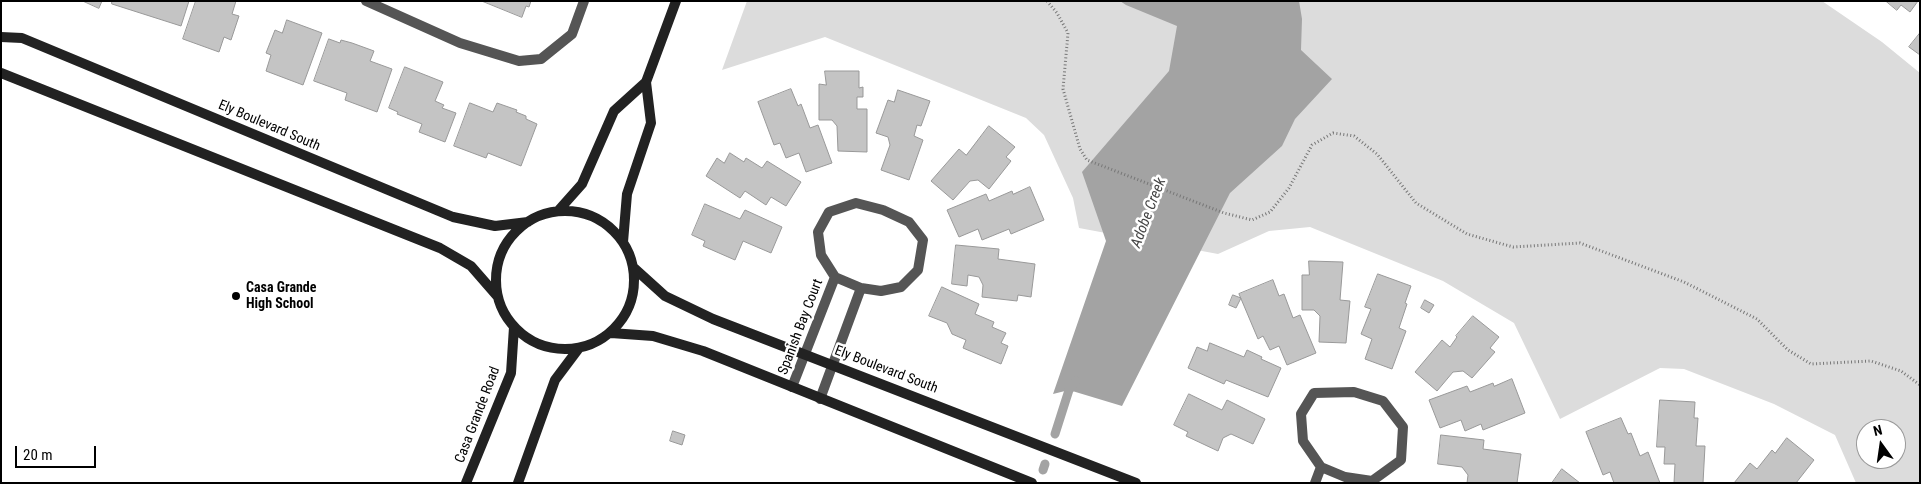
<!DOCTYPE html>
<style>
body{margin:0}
#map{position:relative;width:1921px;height:484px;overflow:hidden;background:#fff;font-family:"Roboto Condensed",sans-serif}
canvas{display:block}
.frame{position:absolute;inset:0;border:2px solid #000;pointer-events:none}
.north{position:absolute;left:1856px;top:419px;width:50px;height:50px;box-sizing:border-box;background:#fff;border:1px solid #999;border-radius:50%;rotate:346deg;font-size:14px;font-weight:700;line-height:20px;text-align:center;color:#000}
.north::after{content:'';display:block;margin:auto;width:18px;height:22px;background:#000;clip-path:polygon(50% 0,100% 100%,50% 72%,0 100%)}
.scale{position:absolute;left:15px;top:446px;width:81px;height:22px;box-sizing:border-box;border:2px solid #000;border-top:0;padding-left:6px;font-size:15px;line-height:18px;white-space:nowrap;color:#000;-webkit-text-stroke:4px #fff;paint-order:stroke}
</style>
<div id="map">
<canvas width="1921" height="484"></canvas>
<div class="frame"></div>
<div class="north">N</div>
<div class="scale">20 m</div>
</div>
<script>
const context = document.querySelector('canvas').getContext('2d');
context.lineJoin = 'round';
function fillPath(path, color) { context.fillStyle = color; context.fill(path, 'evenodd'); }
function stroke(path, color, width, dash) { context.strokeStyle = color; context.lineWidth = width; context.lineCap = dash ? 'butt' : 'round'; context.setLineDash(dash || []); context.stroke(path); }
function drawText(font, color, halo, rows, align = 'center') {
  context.font = font + ' "Roboto Condensed",sans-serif'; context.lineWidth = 5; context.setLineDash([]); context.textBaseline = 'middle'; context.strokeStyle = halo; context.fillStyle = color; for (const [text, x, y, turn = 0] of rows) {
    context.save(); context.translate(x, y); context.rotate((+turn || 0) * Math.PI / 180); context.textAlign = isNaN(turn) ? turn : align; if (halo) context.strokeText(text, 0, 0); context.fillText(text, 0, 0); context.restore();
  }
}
const green = new Path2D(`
 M747,1h1075l60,41 38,31v410h-64l-21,-48 -61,-31 -90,-35 -24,-1 -100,51 -46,-96 -71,-42 -133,-54 -41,4 -51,23 -139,-26 -6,-30 -29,-63 -18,-17 -201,-81 -103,33zM1866,429h30v30h-30z`);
const water = new Path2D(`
 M1120,1h179l3,18 -1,31 31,29 -37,40 -13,27 -52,47 -108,213 -53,-16 -16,4 53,-153 -24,-69 87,-101 8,-45 -51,-21z`);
const stream = new Path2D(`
 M1055,434l14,-44 7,-9
 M1043,470l2,-6`);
const building = new Path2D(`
 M83,1h19l-3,7z
 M112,1h77l-8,25 -69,-22z
 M196,1h40l-4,13 7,2 -8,24 -7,-3 -5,15 -36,-13z
 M482,1h49l-2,6 -3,-1 -4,11z
 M1886,1h32l-8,11 -9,-7 -4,5z
 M287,20l35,13 -19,52 -37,-14 5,-16 -5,-2 9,-23 7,3z
 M1920,33v22l-11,-8z
 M329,39l11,4 1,-3 11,3 22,8 -4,10 22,8 -15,43 -32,-12 2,-7 -33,-12z
 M405,67l38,15 -8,19 9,4 -2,3 14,5 -11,29 -26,-10 3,-8 -25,-10 1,-2 -9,-4z
 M825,71h34v17l4,-1v10h-6v12h10v43l-29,-1 -1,-25 -5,-6h-13v-36l7,1z
 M791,89l7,17 3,-2 9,24 8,-3 14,38 -26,9 -7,-19 -13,5 -6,-15 -6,2 -16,-43z
 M898,90l32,11 -9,25 -4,-1 -3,11 9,4 -14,40 -28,-10 9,-25 -2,-8 -12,-4 12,-33 6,2z
 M470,103l23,9 4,-9 20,7 -1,2 10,4v3l11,5 -16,42 -33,-13 -2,5 -32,-12z
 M989,126l26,21 -9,10 5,4 -22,28 -11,-9 -8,1 -17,19 -22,-19 28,-32 7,6z
 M730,153l14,9 2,-4 16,10 5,-7 34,21 -15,24 -15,-9 -5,8 -21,-14 -5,7 -34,-22 11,-18 7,5z
 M1030,187l14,33 -33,14 -2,-5 -27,11 -4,-11 -19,8 -12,-27 39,-16 3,7 23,-10 1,3z
 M705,204l35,15 5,-9 37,17 -11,26 -28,-12 -8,19 -32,-14 2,-5 -13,-6z
 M956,245l43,4 -1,10 37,5 -4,33 -13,-2 -1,6 -35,-4 1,-12 -4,-8 -11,-2 -1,11 -15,-2z
 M1309,261l34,1 -3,38 10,1 -4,42 -27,-1 1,-26 -6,-6h-12v-35h7z
 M1378,274l33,12 -6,17 2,1 -8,24 7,3 -14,38 -27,-10 7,-20 -11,-5 10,-25 -6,-2z
 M1273,280l6,16 5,-2 9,24 7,-3 16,38 -29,12 -8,-19 -9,4 -7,-14 -5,3 -19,-45z
 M942,287l37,17 -4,10 19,8 -2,5 14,6 -5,10 7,3 -7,18 -38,-16 3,-8 -14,-6 -5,-11 -18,-7z
 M1233,295l8,3 -5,10 -7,-3z
 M1425,300l9,5 -5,8 -8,-5z
 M1473,316l26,21 -9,11 5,4 -23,26 -9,-7 -10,1 -16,19 -22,-19 27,-32 8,7 7,-10 -1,-1z
 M1210,343l34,14 3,-7 15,7 -1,2 20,9 -13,29 -42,-17 -2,4 -36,-16 9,-21 10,4z
 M1512,379l13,34 -42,17 -2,-6 -16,7 -4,-11 -21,8 -11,-28 38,-14 3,6 23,-9 1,3z
 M1189,394l33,16 5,-10 38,19 -12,25 -22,-10 -8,4 -5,13 -32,-15 2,-4 -14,-7z
 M1660,400l35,2 -1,16h4l-2,28h9l-2,37h-29l1,-19h-11l1,-17h-8z
 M1621,418l7,16 3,-1 9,23 8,-4 12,31h-46l-4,-11 -7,3 -17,-43z
 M673,431l12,4 -3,10 -12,-4z
 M1441,435l43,5 -1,9 38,5 -4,29h-50l1,-8 -6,-8 -24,-3z
 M1787,438l27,22 -18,23h-62l16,-20 7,6 15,-19 3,3z
 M1562,469l18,14h-28z`);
const path = new Path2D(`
 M1047,1l10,12 11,20 -5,56 17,60 7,11 137,53 28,7 18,-8 19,-24 23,-43 21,-12 21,3 23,18 39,49 51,31 46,13 67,-4 104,39 73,37 31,31 23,14 60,-3 30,10 19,14`);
const street = new Path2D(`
 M366,1l94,42 59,18 22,-2 31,-25 12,-33
 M856,203l27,7 26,12 14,18 -5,30 -17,17 -20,4 -20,-3 -26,-11 -14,-22 -3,-23 11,-20z
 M792,387l43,-110
 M1354,392l29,9 20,26 -2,33 -29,21 -27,-4 -24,-10 -18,-26 -2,-27 13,-21z
 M820,399l41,-111
 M1315,483l6,-16`);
const secondary = new Path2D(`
 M1,37l21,1 431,179 42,9 33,-4
 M1,73l439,175 31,18 27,31
 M558,211l24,-27 32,-73 32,-29 30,-81
 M496 280a69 69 0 1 1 138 0a69 69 0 1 1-138 0Z
 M623,242l4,-48 24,-71 -5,-41
 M634,268l31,28 48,23 423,164
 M611,333l42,3 50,15 329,132
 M466,483l45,-110 3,-46
 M518,483l37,-103 24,-32`);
const markers = [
 [236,296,5,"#000"]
];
const streetNames = [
 ["Ely Boulevard South",269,126,23],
 ["Spanish Bay Court",801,327,-69],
 ["Ely Boulevard South",886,370,21],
 ["Casa Grande Road",478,415,-69]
];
const poiNames = [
 ["Casa Grande",246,288],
 ["High School",246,304]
];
const waterNames = [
 ["Adobe Creek",1149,213,-69]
];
fillPath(green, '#dcdcdc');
fillPath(water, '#a3a3a3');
stroke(stream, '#a3a3a3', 9);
fillPath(building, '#c4c4c4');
stroke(building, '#999', 1);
stroke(path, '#777', 3, [1, 2.5]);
stroke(street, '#555', 10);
stroke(secondary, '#222', 10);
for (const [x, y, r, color] of markers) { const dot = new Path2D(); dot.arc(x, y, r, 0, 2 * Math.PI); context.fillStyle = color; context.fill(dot); stroke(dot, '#fff', 2); }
drawText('14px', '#000', '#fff', streetNames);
drawText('bold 14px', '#000', '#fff', poiNames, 'left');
drawText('italic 15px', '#444', '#fff', waterNames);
</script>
